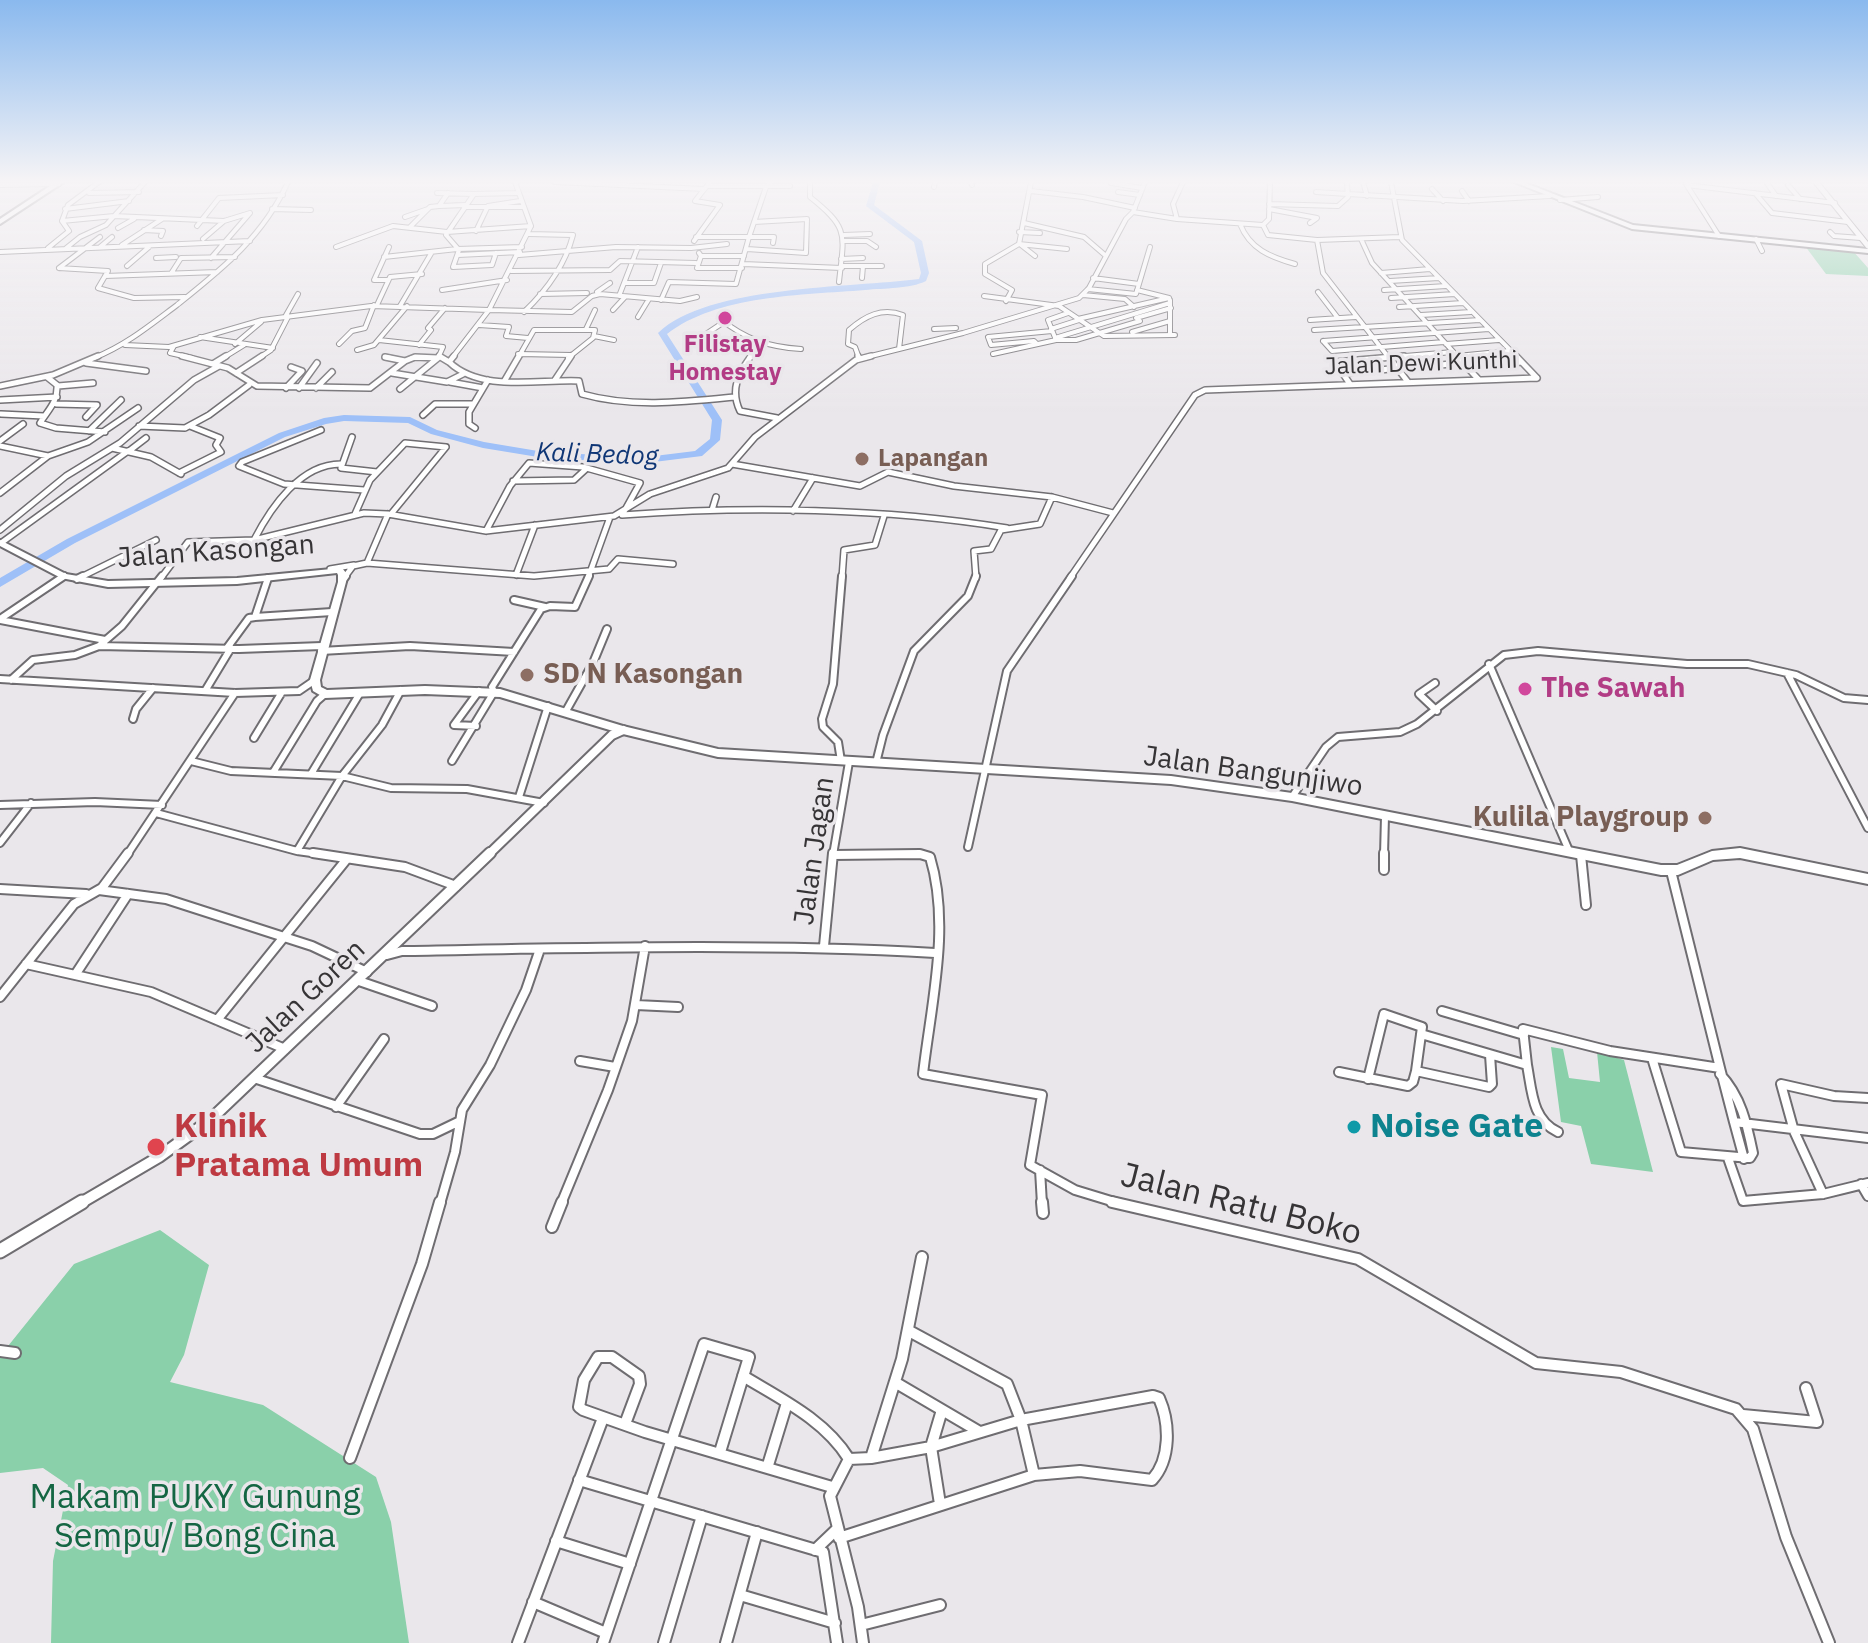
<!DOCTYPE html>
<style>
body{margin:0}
canvas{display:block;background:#eae7eb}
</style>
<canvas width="1868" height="1643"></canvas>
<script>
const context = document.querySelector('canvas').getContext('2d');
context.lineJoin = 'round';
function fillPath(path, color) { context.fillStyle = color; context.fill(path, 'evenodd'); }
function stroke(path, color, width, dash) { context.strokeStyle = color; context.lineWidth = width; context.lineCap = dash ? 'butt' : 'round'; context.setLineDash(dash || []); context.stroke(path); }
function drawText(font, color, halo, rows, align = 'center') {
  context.font = font + ' "IBM Plex Sans",sans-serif'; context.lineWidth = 7; context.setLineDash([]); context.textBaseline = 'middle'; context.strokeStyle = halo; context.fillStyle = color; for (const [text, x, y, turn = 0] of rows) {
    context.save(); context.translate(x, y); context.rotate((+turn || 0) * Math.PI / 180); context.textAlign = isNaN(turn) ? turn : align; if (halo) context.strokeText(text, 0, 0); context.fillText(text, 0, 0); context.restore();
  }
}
const green = new Path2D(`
 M1805,246l48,5 15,17v8l-42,-2z
 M1551,1047l12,2 6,29 31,4 -3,-30 27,8 29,112 -62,-8 -10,-38 -20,-4z
 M160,1230l49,35 -25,90 -14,27 93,23 113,72 15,45 18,121h-358l2,-82 15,-76 -25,-17 -43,5v-117l74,-92z`);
const river = new Path2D(`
 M873,182h7l-6,23 48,36 7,32 -3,8c-16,8 -42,7 -61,9 -62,5 -148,5 -198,44l55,86 -2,20 -18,16 -64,8 -100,-7 -55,-9 -52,-14 -23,-11 -64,-2 -18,3 -41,13 -210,106 -75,44v-9l67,-39 212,-106 45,-15 20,-3 66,2 27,13 47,12 54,9 100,7 57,-7 15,-12 2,-19 -54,-87c50,-48 192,-45 261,-54l2,-6 -7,-31 -48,-36z`);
const minorFar4 = new Path2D(`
 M555,182l149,7
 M810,182v15c40,32 34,37 29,85
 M971,182l1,3
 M1363,182l4,14
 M1391,182l11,58 116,118
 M1111,183l31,5
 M1767,183l9,13
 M1686,184l33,52
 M0,185l59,-1
 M1687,185l148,18
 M1788,185l12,14
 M708,186h82
 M934,187l1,-5
 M1432,189l11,12
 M1031,191l52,6 52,11
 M1462,191l7,10
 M1118,192l22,3
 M1316,192l147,9 87,-5
 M89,193l50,-1
 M437,193l37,1
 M1755,193l17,20 76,9
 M1560,200l38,-3
 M1269,204l69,2 10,-9 -1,-15
 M439,206l26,-1
 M464,207h59
 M65,209l64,-8
 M272,209l39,1
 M1269,209l48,9 -7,5
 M1133,212l44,7 86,6 6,-6 1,-37
 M405,217l23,-8
 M1177,219l-4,-15 10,-22
 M62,221l52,-5 110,5 26,-8 -39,45
 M1024,223l60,14 22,19
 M1240,224c10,25 30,33 55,40
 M1263,225l5,10 49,5 6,33 66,85
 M197,226l22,-28 64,-3
 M410,227l20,-20 9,-1 9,-13
 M118,228l16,-9
 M144,230l19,1 -2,5
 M476,231l12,-25 32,-5
 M1019,232l21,1
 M1830,232l4,4 27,2
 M844,235l26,-1
 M696,237h53l17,-50 5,-5
 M203,239l21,-18
 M1361,239l11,24 87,95
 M1756,239l6,12
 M1317,240l83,-3
 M694,241l26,-36 -25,-4 15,-19
 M844,241h23l9,6
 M1019,244l12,-62
 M122,245l40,-26
 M1021,245l14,11
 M100,247l12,-10
 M336,247l57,-21 54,6 84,-6
 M48,248l21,-17 -7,-10 6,-16 31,-23
 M65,249l15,-12 26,-12 39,-43
 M747,249l59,4 1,-34 -53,3
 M0,252l250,-11
 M496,253l-4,12 -39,2 6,-17 -13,-15 28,-41 43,-1
 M699,253l2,3h43
 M458,255l62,-3
 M519,255l97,-8 75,1 36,-4
 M701,256l-4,12h45
 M384,257l73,-8 65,-2
 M156,258l20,-1
 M841,259l22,-1
 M743,264l99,4
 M127,266l22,-19
 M841,266h41
 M59,268l49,3 -10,17 36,10 51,-1
 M59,268l41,-31
 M511,271l99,-1 10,-9 76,2
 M172,272l9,-14 54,-1
 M1381,273l49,-4
 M105,276l112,-4
 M862,278l1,-12
 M1093,278l46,6
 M387,280h-13l15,-33
 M1390,281l49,-3
 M626,283h28l7,-20
 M1088,289l48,5 14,-47
 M442,290l65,-10
 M1137,290l32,8
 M1384,290l62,-4
 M597,292l13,-9
 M1318,292l20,26
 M540,294l47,-1
 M1083,295l42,4 9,8
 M619,296l19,-49
 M984,296l75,10 45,30 71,-1
 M1391,298l64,-4
 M661,300l8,-18 67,2 13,-47h25l-1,6
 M1170,300v34
 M1006,301l6,-11 -27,-16v-10l34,-20 48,5
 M377,305l13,-28 32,-3
 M400,306l32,-54
 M1399,307l64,-4
 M613,310l12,-13
 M524,312c23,-22 41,-46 49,-77l-44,-1
 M1068,313l-20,7 8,20h20l64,-19
 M721,315l-2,3c26,21 49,29 82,31
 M1421,315l50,-3
 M285,317l13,-23
 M638,317l11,-18
 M1136,318l35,-10
 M1078,319l91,-21
 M1310,320l46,-3
 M479,325l30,2 -3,9 22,2
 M586,329l9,-19
 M934,329l22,-1
 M1051,329l28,-9
 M1314,330l166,-10
 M1132,332l38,-11
 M594,336l20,4
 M200,337l73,11
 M1055,338l115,-35
 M379,340l64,7 -5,11
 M708,340l-5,-4 21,-14
 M1323,341l166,-12
 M1323,341l9,10 112,-9
 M235,344l26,-22
 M339,344l13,-13 13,-3 9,-23
 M1037,344l-3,-3 -43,4 -3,-8 64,-6
 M1446,344l53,-4
 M125,345l44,2 93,-27 109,-14 118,4 42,-84 -16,-44
 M419,345l12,-15 -3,-2 17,-20
 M174,346l-4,7 22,5
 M357,350l17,-5 33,-39
 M518,354l54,1
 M993,354l63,-14
 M1457,356l52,-5
 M385,357l6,1
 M94,358c32,-13 55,-32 83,-53 45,-36 86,-68 111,-123
 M223,358l21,-13
 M259,358l12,-8 17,-33
 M412,358h26
 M452,358l37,-48 83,2 20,-16 8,-2 80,7 17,-4
 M518,358l16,-28h61l-2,8 -25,20
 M749,358l11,-13
 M859,358l-4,-11 -7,-3 1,-14c16,-14 33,-23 54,-15l-4,34
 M863,358l100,-25 116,-35 10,-10 37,-69 7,-7 12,-30
 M1381,358l72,-6`);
const minorFar3 = new Path2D(`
 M182,356l46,12 29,18 113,2 35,-27 -20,-4
 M439,356l10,6
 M454,356l-5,6c33,31 89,17 130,19l3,13c49,14 102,8 152,3
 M751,356c-13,18 -21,34 -11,55l37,7
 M858,356l1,3
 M1388,356l20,26
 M1457,356l22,24
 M1516,356l21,22
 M405,361l10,-4 23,1
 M86,363l60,8
 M213,364l13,-8
 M1467,367l54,-5
 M236,373l26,-17
 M392,373l55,9 16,-8
 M1342,373l122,-10
 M47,377l10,8c1,17 -9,25 -17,38l16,5 49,4
 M505,380l14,-24
 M555,380l16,-24
 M450,382l33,6
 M1350,384l-15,-22 69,-6
 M0,386l53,-11 45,-19
 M58,386l35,-3
 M286,388l16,-17 -11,-4
 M299,388l18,-25
 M316,388l16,-16
 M400,389l38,-31
 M0,400l57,-3
 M56,404l41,1 -11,12
 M1,414l43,2
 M423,415l12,-11h38
 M139,426l46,2 24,-13 40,-30
 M475,428l-6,-4v-12l19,-32
 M321,430l-79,32 -3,4 45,18 80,6
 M89,431l32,-31
 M352,437l-11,31 36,4
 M0,441l23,-17
 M0,446l48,10
 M112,448l39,9 30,17
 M129,451l17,-13
 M732,464l128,22 28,-14 66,14 98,11 61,16
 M179,473l42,-21 -5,-7 4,-7 -30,-12
 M513,481l61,-1 12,-11
 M0,493l48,-37 40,-14 50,-34
 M712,510l4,-13
 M793,511l20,-33
 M355,514l15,-34 35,-37 41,4 -55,67
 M622,515c124,-9 263,-7 385,13
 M0,530l66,-54 54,-33 74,-63 25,-14
 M486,531l24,-45 19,-23 54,4 57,16 -15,27
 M254,540c17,-33 47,-77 88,-76
 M1,543l127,-92
 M367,563l21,-49
 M330,569l24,-4
 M516,575l19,-50
 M61,578l3,-2
 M79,578l77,-38
 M161,578l27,-36 66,-2 110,-27 24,1 98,17 128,-15 36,-22 78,-26 27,-31 101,-77 15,-4
 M344,578l9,-12 14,-3 167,13 75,-7 9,-10 55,5
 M588,578l22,-61
 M842,578l2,-28 31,-5 9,-29
 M976,578l-2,-27 17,-2 10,-19 39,-6 12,-27
 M1070,578l125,-183 10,-5 332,-12`);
const minorFar2 = new Path2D(`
 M77,579l6,-3
 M343,580l3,-4
 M514,600l31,7
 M255,617l77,-5
 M0,619l64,-43
 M0,620l105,20
 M99,646l140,3 83,-3
 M227,648l22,-30 6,-1 13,-39
 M321,651l89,-5 104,6
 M1489,664l81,189
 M1787,673l81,155
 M0,679l235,14 64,-2 16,-11
 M11,680l22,-20 42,-5 24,-9 23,-20 40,-50
 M1435,683l-16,11 18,17
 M205,691l26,-43
 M566,711l27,-48 14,-34
 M133,719l3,-10 17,-21
 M476,726l-22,-1 25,-34
 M254,738l28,-46
 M191,761l40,10 111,5 49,12 76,1 77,14
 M452,761l42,-69 -2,-5 49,-78 9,-3 25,1 14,-31
 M841,761l-3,-19 -15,-15 -1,-8 11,-35 9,-108
 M876,763l7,-28 31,-84 54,-55 8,-20
 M274,771l43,-70 8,-7
 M311,774l49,-81
 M519,797l29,-91
 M1292,797l34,-50 12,-10 62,-5 17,-8 87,-69 34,-4 149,13h61l48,11 48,23 24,2
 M0,805l95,-3 67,3
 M156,813l141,38 29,4
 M0,843l31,-40
 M968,847l39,-176 65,-95
 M297,851l45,-75 40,-51 19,-35
 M127,855l108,-162
 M833,855h91
 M833,855l16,-93
 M1384,855l1,-39`);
const minorFar1 = new Path2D(`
 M313,853l92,14 51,19
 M833,855l87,-1 10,3c21,69 1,147 -7,217l119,21 -12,70 45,25 46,14
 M1581,855l5,50
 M1384,870v-17
 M1671,871l49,197
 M0,889l86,5
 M99,890l67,9 146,47 55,26
 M824,946l9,-93
 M387,955l15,-4c178,-3 355,-8 533,2
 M26,964l125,28 134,57
 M75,975l53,-81
 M359,981l73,25
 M0,997l74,-93 28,-16 26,-35
 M636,1005l42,2
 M1442,1011l82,24
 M217,1020l129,-160
 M1421,1034l106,31 -4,-36 87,22 110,17 14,54 134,16
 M1652,1058l29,94 69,6 3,-5c-6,-29 -12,-57 -33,-79
 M580,1061l35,6
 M1527,1065c5,26 5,55 31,67
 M1339,1072l69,14 5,-4 3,-11 73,16 3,-3 -2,-29
 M254,1078l166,56h13l27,-13
 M1368,1079l16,-65 38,13 -6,44
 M336,1107l48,-68
 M1734,1122l10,37
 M1728,1158l15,43 80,-7 45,-11
 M1040,1170l2,34
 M1861,1184l7,12
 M1823,1194l-29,-63 -13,-47 53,12 34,2
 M440,1204l15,-52 7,-42 28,-45 36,-75 14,-41
 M561,1204l47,-114 24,-69 13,-75`);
const minor = new Path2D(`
 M1042,1202l1,11
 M1112,1202l246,57 178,104 85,9 115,37 17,20 33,108 43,106
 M552,1227l10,-25
 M911,1332l96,52 14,36 13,55
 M0,1351l15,2
 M743,1376c38,23 82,44 106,83
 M898,1384l80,47
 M1743,1415l74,7 -11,-34
 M625,1424l15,-40 -1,-8 -27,-19h-14l-14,23 -5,27 4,3 62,22 187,55
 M350,1458l72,-194 18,-62
 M768,1465l19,-62
 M579,1480l244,72 14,91
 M940,1504l-9,-57 11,-37
 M839,1538l195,-63 46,-4 72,9c19,-21 18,-57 7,-82l-6,-2 -132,24 -90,27 -60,11
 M556,1541l74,23
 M815,1550l22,-21
 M740,1595l95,28
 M533,1602l73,31
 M861,1625l79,-20
 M518,1643l85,-225
 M603,1643l101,-299 45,13 -29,95
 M664,1643l38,-127
 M726,1643l31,-111
 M863,1643l-5,-36 -28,-111 19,-37 22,-1 31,-99 20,-102`);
const tertiaryFar3 = new Path2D(`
 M1816,182l52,64`);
const tertiaryFar2 = new Path2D(`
 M488,855l124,-120 11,-5`);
const tertiaryFar1 = new Path2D(`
 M79,1204l80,-47 51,-37 280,-267`);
const tertiary = new Path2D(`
 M0,1251l82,-49`);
const secondary = new Path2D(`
 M1514,182h9l110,43 235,24v4l-236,-24z
 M0,540l66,34 42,7 129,-3 105,-10 5,6 -1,8 -26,98 1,7 6,3 98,-4 75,3 123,37 95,23 453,27 121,17 369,72h16l35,-14 28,-3 128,26v10l-128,-26 -27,2 -35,15h-17l-369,-74 -121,-17 -453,-27 -95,-23 -123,-37 -75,-3 -100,4 -12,-7 -3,-11 28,-98v-7l-1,-2 -100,11 -129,3 -47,-9 -61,-32z`);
const primary = new Path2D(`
 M56,182h8l-64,42v-5z`);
const markers = [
 [725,318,8,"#d1479c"],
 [862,459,8,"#8d6e63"],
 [527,675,8,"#8d6e63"],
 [1525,689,8,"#d1479c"],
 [1705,818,8,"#8d6e63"],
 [1354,1127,8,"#0f9aa8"],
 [156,1147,10,"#e0444e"]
];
const farHotelnames = [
 ["Filistay",725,345],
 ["Homestay",725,373]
];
const farStreetnames = [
 ["Jalan Dewi Kunthi",1421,364,-2]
];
const farEducationnames = [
 ["Lapangan",878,459]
];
const farWaternames = [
 ["Kali Bedog",597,455,2]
];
const streetNames = [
 ["Jalan Kasongan",216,552,-4],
 ["Jalan Bangunjiwo",1253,772,8],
 ["Jalan Jagan",815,851,-82],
 ["Jalan Goren",306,997,-43]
];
const educationNames = [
 ["SD N Kasongan",543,675],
 ["Kulila Playgroup",1689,818,"right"]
];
const hotelNames = [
 ["The Sawah",1541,689]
];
const nearHealthnames = [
 ["Klinik",174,1127],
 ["Pratama Umum",174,1166]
];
const nearCulturenames = [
 ["Noise Gate",1370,1127]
];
const nearStreetnames = [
 ["Jalan Ratu Boko",1241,1205,14]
];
const nearParknames = [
 ["Makam PUKY Gunung",195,1498],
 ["Sempu/ Bong Cina",195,1537]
];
fillPath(green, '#8ad0aa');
fillPath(river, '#9ec0f8');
stroke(minorFar4, '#6f6d71', 6);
stroke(minorFar3, '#6f6d71', 8);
stroke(minorFar2, '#6f6d71', 10);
stroke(minorFar1, '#6f6d71', 12);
stroke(minor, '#6f6d71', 14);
stroke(tertiaryFar3, '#6f6d71', 7);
stroke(tertiaryFar2, '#6f6d71', 12);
stroke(tertiaryFar1, '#6f6d71', 14);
stroke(tertiary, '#6f6d71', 17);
stroke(secondary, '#6f6d71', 4);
stroke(primary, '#6f6d71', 4);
stroke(minorFar4, '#fff', 4);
stroke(minorFar3, '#fff', 5);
stroke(minorFar2, '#fff', 6);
stroke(minorFar1, '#fff', 8);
stroke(minor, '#fff', 10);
stroke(tertiaryFar3, '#fff', 5);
stroke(tertiaryFar2, '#fff', 8);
stroke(tertiaryFar1, '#fff', 10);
stroke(tertiary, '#fff', 13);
fillPath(secondary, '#fff');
fillPath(primary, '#fff');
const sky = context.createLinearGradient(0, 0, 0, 412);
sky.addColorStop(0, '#8ab9ee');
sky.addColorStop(0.44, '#f6f4f6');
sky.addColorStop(1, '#f6f4f600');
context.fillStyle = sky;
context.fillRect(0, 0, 1868, 412);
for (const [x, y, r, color] of markers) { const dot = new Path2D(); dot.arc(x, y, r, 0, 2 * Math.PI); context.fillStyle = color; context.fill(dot); stroke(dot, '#eae7eb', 3); }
drawText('bold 24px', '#b23c85', '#eae7eb', farHotelnames);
drawText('24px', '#363436', '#eae7eb', farStreetnames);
drawText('bold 24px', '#785e54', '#eae7eb', farEducationnames, 'left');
drawText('italic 26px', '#0f3676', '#eae7eb', farWaternames);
drawText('28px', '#363436', '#eae7eb', streetNames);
drawText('bold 28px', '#785e54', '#eae7eb', educationNames, 'left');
drawText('bold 28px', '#b23c85', '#eae7eb', hotelNames, 'left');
drawText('bold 34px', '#be3a42', '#eae7eb', nearHealthnames, 'left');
drawText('bold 34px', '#0d838f', '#eae7eb', nearCulturenames, 'left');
drawText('34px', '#363436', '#eae7eb', nearStreetnames);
drawText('34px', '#146643', '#eae7eb', nearParknames);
</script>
